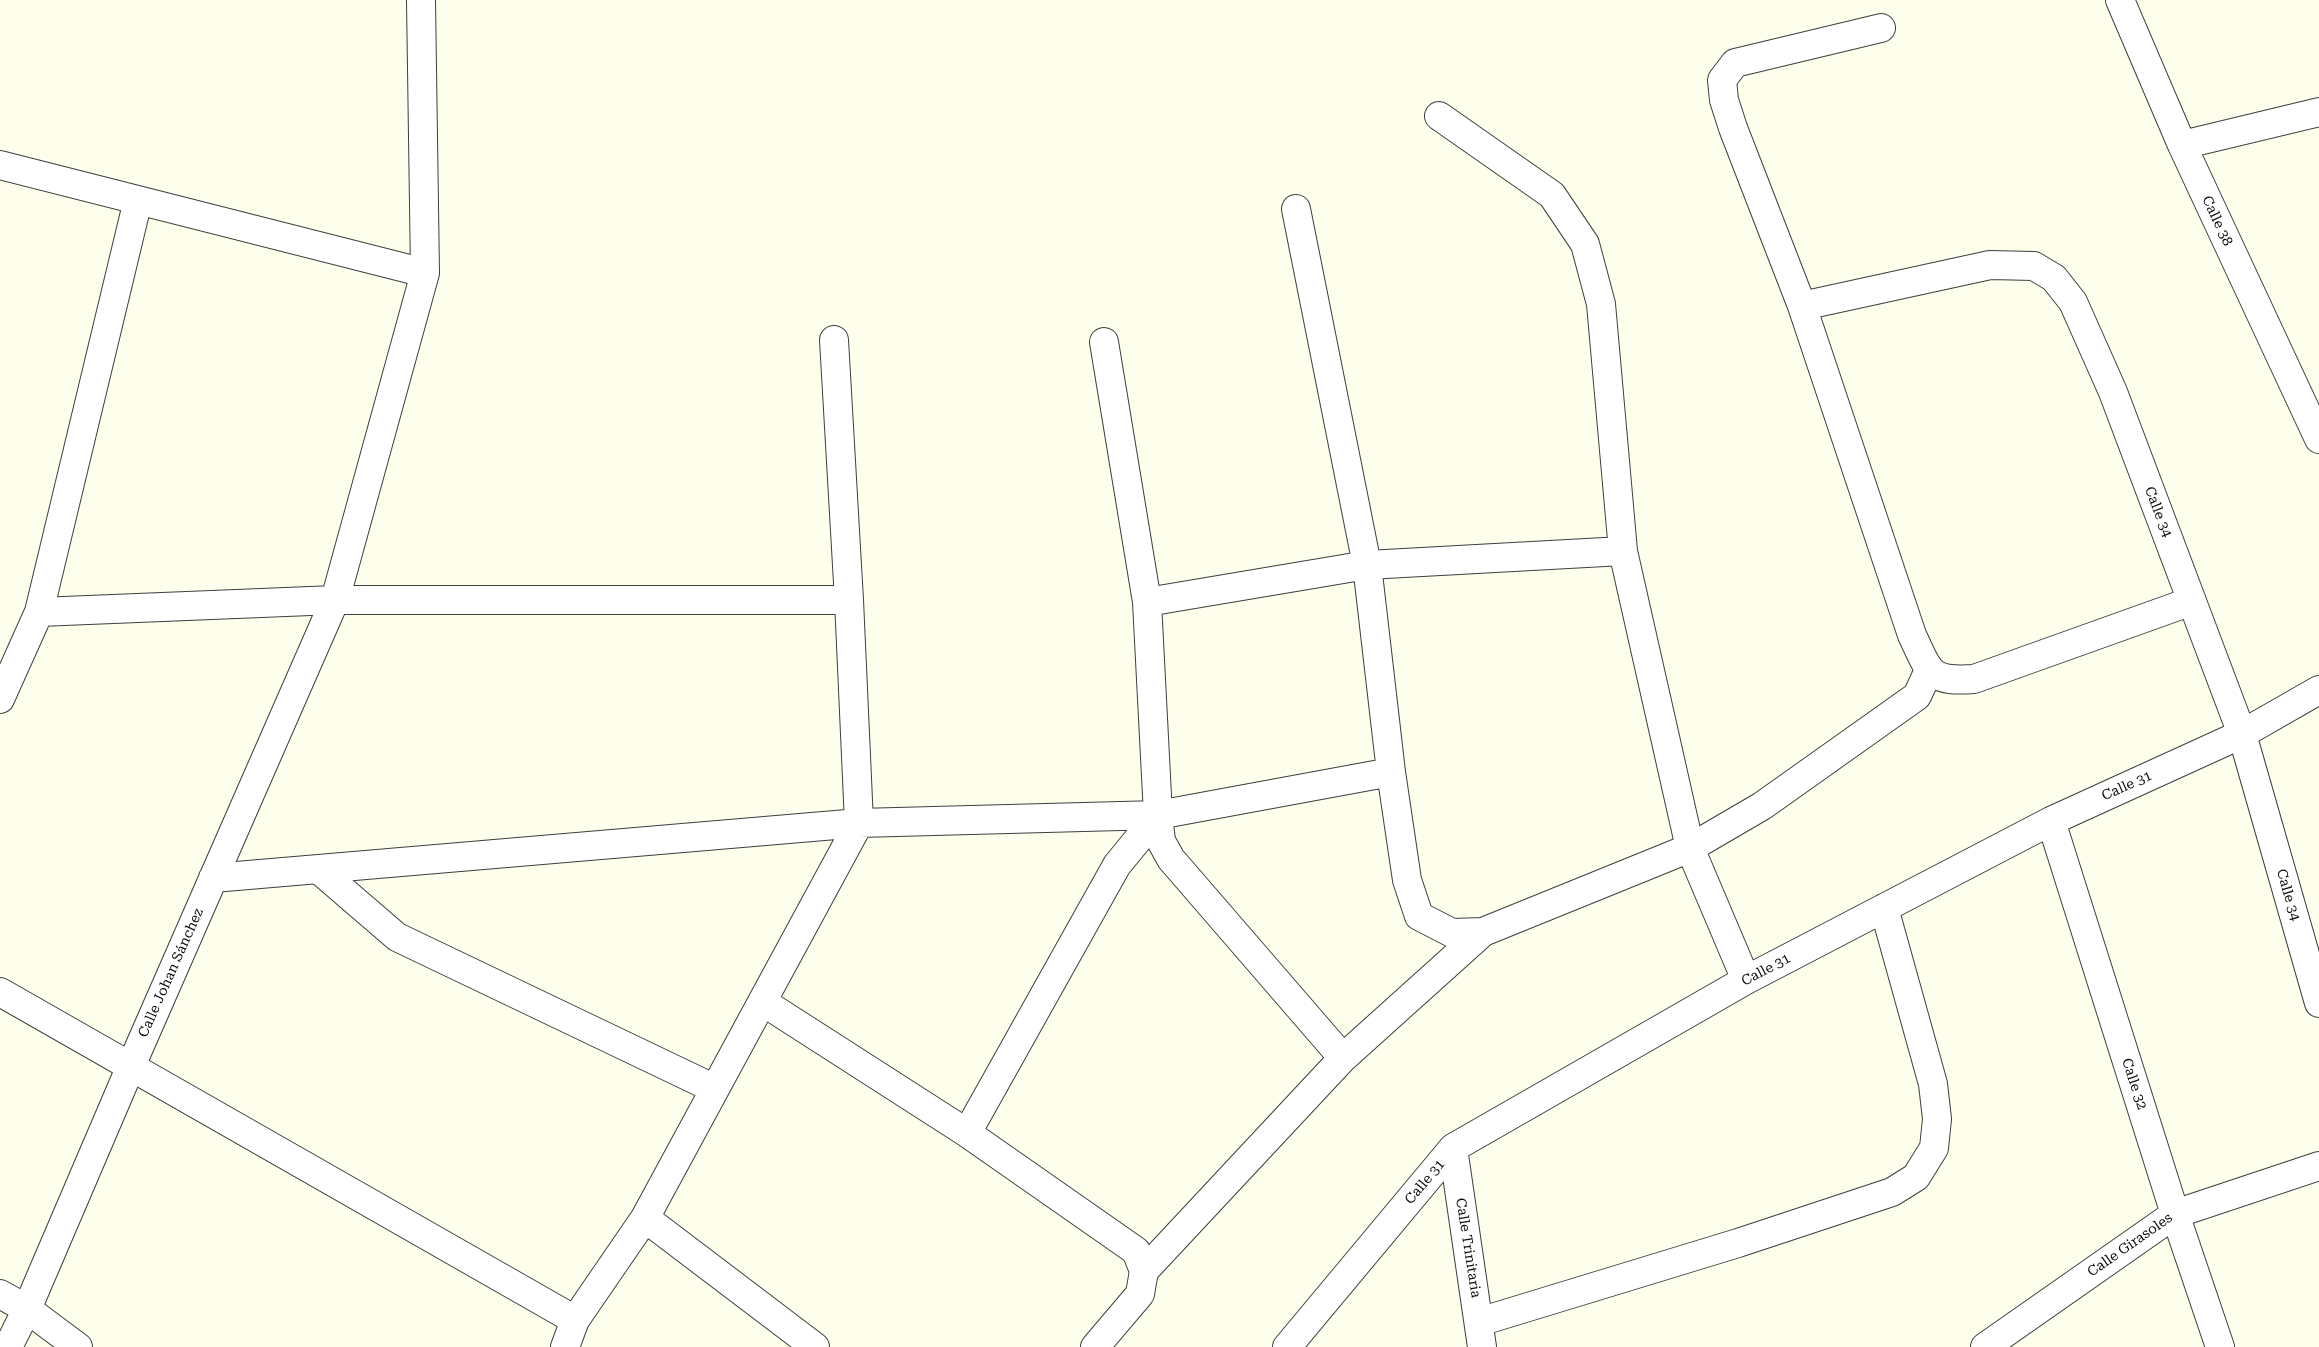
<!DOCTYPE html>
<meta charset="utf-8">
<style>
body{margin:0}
canvas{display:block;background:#fdfeeb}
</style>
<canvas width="2319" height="1347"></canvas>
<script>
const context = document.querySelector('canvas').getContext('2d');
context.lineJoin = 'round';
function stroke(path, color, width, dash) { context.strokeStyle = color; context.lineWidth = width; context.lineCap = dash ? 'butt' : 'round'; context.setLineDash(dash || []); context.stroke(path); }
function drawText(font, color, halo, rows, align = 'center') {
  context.font = font + ' "Roboto Serif",serif'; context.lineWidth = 5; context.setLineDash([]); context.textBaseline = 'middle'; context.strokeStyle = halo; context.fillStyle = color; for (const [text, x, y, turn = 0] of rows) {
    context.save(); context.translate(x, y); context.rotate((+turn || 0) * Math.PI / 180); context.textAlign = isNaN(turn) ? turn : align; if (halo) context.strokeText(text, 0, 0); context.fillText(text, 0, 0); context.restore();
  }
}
const minor = new Path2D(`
 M2120,0l62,145 137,294
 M1881,28l-146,35 -13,17 2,20 9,28 69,178 110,329c18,38 17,47 62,44l218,-78
 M1439,116l113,79 33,49 16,60 22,247 67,297 56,132
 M2182,145l137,-33
 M0,165l425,108
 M1296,209l71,356 24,207 16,108 12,36 33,17 31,-1 207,-84 72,-42 155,-110 12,-26
 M1802,306l188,-41 44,1 20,12 19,24 40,90 129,342 77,269
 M1147,602l220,-37 256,-14
 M39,612l296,-12h514
 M0,699l39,-87 99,-412
 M1158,815l3,26 10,18 172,199
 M2051,821l124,393 45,133
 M318,869l79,68 318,152
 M213,878l646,-55 299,-8 -11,-213 -43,-260
 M0,992l575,328 70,-102 214,-395 -10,-223 -15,-260
 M763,1002l204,131 169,118 8,20 -4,23 -45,53
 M967,1133l150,-268 41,-50 233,-43
 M1453,1148l29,199
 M645,1218l170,129
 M1144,1271l199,-213 140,-126
 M0,1294l27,15 51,38
 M1479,1322l259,-79 154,-51 24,-15 18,-29 3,-29 -4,-35 -49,-176
 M8,1347l19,-38 104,-243 204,-466 90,-327 -4,-273
 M565,1347l10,-27
 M1287,1347l166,-199 293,-168 305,-159 191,-87 77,-44
 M1985,1347l190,-133 144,-48`);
const streetNames = [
 ["Calle 38",2217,221,65],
 ["Calle 34",2158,512,69],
 ["Calle 31",2127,786,-24],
 ["Calle 34",2288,895,74],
 ["Calle 31",1766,970,-28],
 ["Calle Johan Sánchez",171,973,-66],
 ["Calle 32",2134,1084,72],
 ["Calle 31",1425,1182,-50],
 ["Calle Girasoles",2130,1245,-35],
 ["Calle Trinitaria",1468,1248,81]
];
stroke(minor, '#3e3e3e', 30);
stroke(minor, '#fff', 28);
drawText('14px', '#0b0b0b', '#fff', streetNames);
</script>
